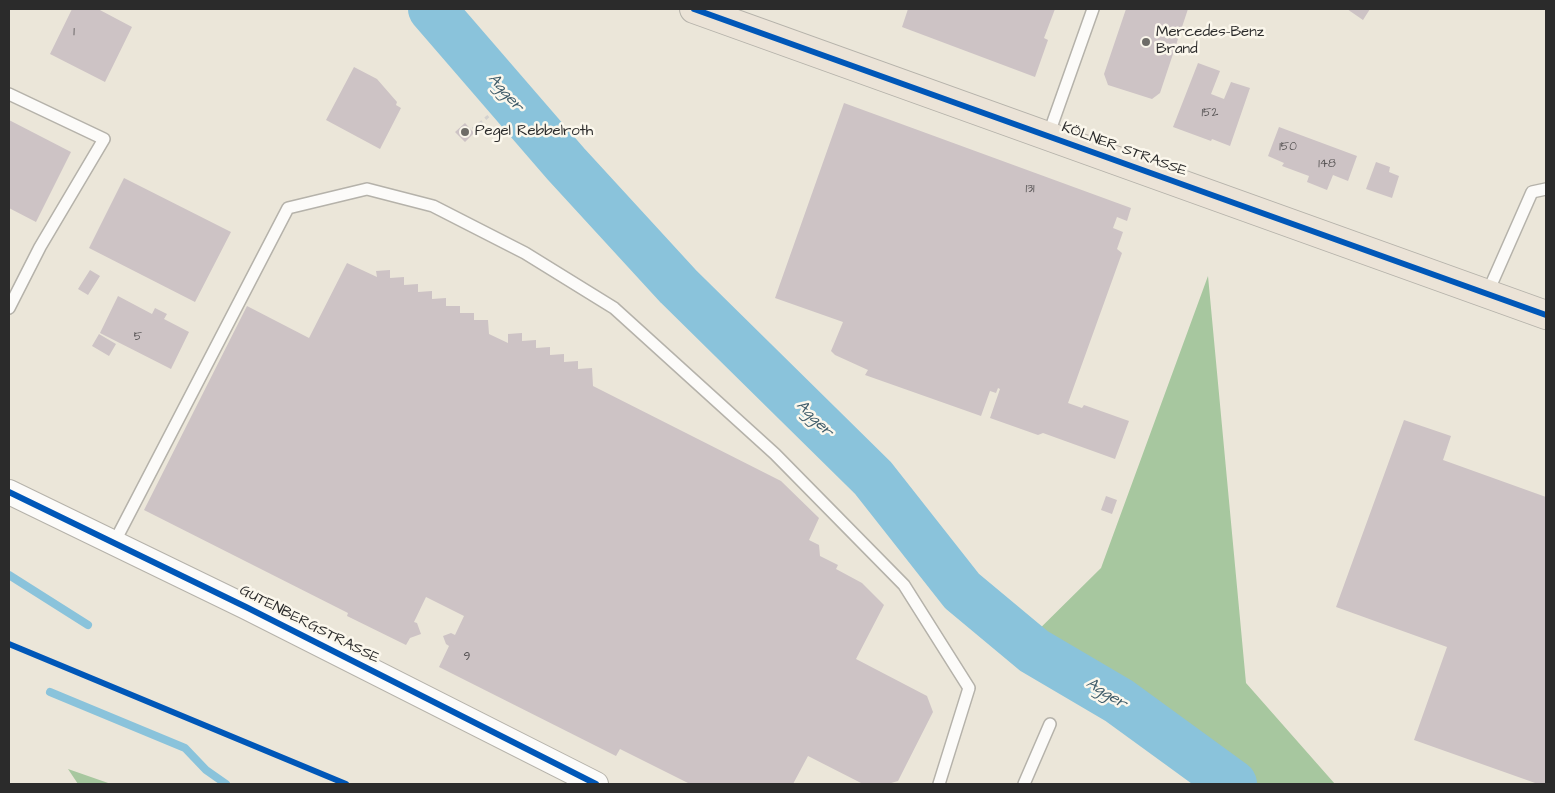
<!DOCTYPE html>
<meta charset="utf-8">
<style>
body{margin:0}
#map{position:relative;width:1555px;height:793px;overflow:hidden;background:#ebe6d9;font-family:"Architects Daughter",sans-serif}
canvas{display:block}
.frame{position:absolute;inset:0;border:10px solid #2b2b2b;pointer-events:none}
</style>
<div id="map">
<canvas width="1555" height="793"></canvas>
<div class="frame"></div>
</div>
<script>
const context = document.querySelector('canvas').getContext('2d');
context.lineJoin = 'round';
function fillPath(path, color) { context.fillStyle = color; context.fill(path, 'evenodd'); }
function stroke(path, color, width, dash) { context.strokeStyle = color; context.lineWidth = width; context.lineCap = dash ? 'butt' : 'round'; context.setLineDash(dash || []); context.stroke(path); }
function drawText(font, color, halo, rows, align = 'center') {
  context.font = font + ' "Architects Daughter",sans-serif'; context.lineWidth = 5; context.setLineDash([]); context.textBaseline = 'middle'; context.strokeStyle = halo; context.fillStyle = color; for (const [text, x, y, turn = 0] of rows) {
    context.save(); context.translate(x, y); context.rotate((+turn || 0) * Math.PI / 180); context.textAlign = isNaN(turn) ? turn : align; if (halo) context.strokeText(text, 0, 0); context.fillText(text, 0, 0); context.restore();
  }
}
const forest = new Path2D(`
 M1208,276l38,407 89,101h-138l-183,-130 87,-86z
 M68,769l43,15h-33z`);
const stream = new Path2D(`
 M9,575l79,50
 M50,692l135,56 21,22 20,14`);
const river = new Path2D(`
 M432,9l134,155 112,122 195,192 89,113 72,60 85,50 114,83`);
const building = new Path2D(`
 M72,9h26l34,18 -27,55 -55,-28z
 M908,9h147l-11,29 4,2 -13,37 -133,-50z
 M1126,9h62l-28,84 -8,6 -44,-14 -4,-11z
 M1347,9h23l-7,11z
 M1198,63l22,8 -9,23 13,5 7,-17 19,6 -20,58 -18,-7 -1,2 -38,-14z
 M354,67l23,12 20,23 -1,3 5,3 -21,41 -54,-29z
 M844,103l287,105 -4,13 -10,-4 -4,11 10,4 -6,17 5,4 -54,150 14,5 2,-3 45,16 -14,38 -72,-26 -5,2 -48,-17 10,-29 -2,-1 -2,5 -6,-2 -9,25 -116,-41 3,-5 -33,-15 -4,-4 12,-29 -68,-24z
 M9,120l62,32 -35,70 -27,-14z
 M465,123l9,10 -9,9 -10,-10z
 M1279,127l78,29 -9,25 -15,-6 -6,15 -20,-8 2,-6 -27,-10 2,-3 -16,-7z
 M1376,162l14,5 -1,5 10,4 -7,22 -26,-9z
 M124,178l107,54 -36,70 -106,-54z
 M347,263l30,14 -1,-6 14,-1v8l14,-1v8l14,-1v8l14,-1v8l14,-1v8h14v7h14v7h14l1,14 19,9v-9l14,-1v8l14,-1v8l14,-1v8l14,-1v8l14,-1v8l14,-1 1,18 188,95 38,37 -10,22 10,5 1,11 18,9 -2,4 26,14 22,22 -28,54 71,37 6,16 -35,69 -10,3h-25l-55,-28 -15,28h-103l-70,-35 -4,7 -177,-89 10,-21 -3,-2 -3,-8 8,-3 4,2 9,-19 -38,-19 -12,25 3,1 4,11 -11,4 -4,7 -59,-29 1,-3 -204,-103 103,-204 62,32z
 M90,270l10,6 -12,19 -10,-6z
 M118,296l34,18 3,-6 12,6 -3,5 25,13 -18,37 -71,-36z
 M99,334l17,10 -7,12 -17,-10z
 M1404,420l47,16 -8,24 103,37v287h-8l-124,-44 33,-93 -111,-40z
 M1106,496l11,4 -5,14 -11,-4z`);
const path = new Path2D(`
 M473,129l18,-15`);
const lane = new Path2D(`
 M9,94l95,45 -64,108 -31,61
 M1048,136l45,-127
 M1487,294l45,-102 14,-3
 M114,543l174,-335 79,-19 66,17 92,47 89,55 161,146 129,131 65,103 -30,96
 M1024,784l26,-60`);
const street = new Path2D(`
 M9,492l237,115 350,177`);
const primary = new Path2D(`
 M694,9l852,306`);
const cycleway = new Path2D(`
 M694,9l852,306
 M9,492l237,115 350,177
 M9,644l337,140`);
const markers = [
 [1146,42,5,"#6e6c68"],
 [465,132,5,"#6e6c68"]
];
const numberNames = [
 ["1",74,32],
 ["152",1210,113],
 ["150",1288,147],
 ["148",1327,164],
 ["131",1030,189],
 ["5",138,337],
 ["9",467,657]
];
const poiNames = [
 ["Mercedes-Benz",1156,33],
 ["Brand",1156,50],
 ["Pegel Rebbelroth",475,132]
];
const streetNames = [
 ["KÖLNER STRASSE",1124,150,20],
 ["GUTENBERGSTRASSE",309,625,27]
];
const waterNames = [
 ["Agger",505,93,49],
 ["Agger",814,419,45],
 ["Agger",1106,694,32]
];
fillPath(forest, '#a7c79f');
stroke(stream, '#8ac3db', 8);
stroke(river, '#8ac3db', 48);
fillPath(building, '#cdc3c5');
stroke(lane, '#b5b2aa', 14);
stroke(street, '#b5b2aa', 26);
stroke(primary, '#b5b2aa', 30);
stroke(path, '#d4d2cf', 3, [4, 4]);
stroke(lane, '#fcfbf9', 11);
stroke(street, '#fcfbf9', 24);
stroke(primary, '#ebe3d7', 28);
stroke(cycleway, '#0057b8', 6);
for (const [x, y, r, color] of markers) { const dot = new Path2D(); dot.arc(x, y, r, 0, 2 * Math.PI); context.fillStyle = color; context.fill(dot); stroke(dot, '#fbf7ec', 2); }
drawText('12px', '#545152', null, numberNames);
drawText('15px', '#2b2b2b', '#fbf7ec', poiNames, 'left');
drawText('15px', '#2b2b2b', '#fbf7ec', streetNames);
drawText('italic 16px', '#3e5b69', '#fbf7ec', waterNames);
</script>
